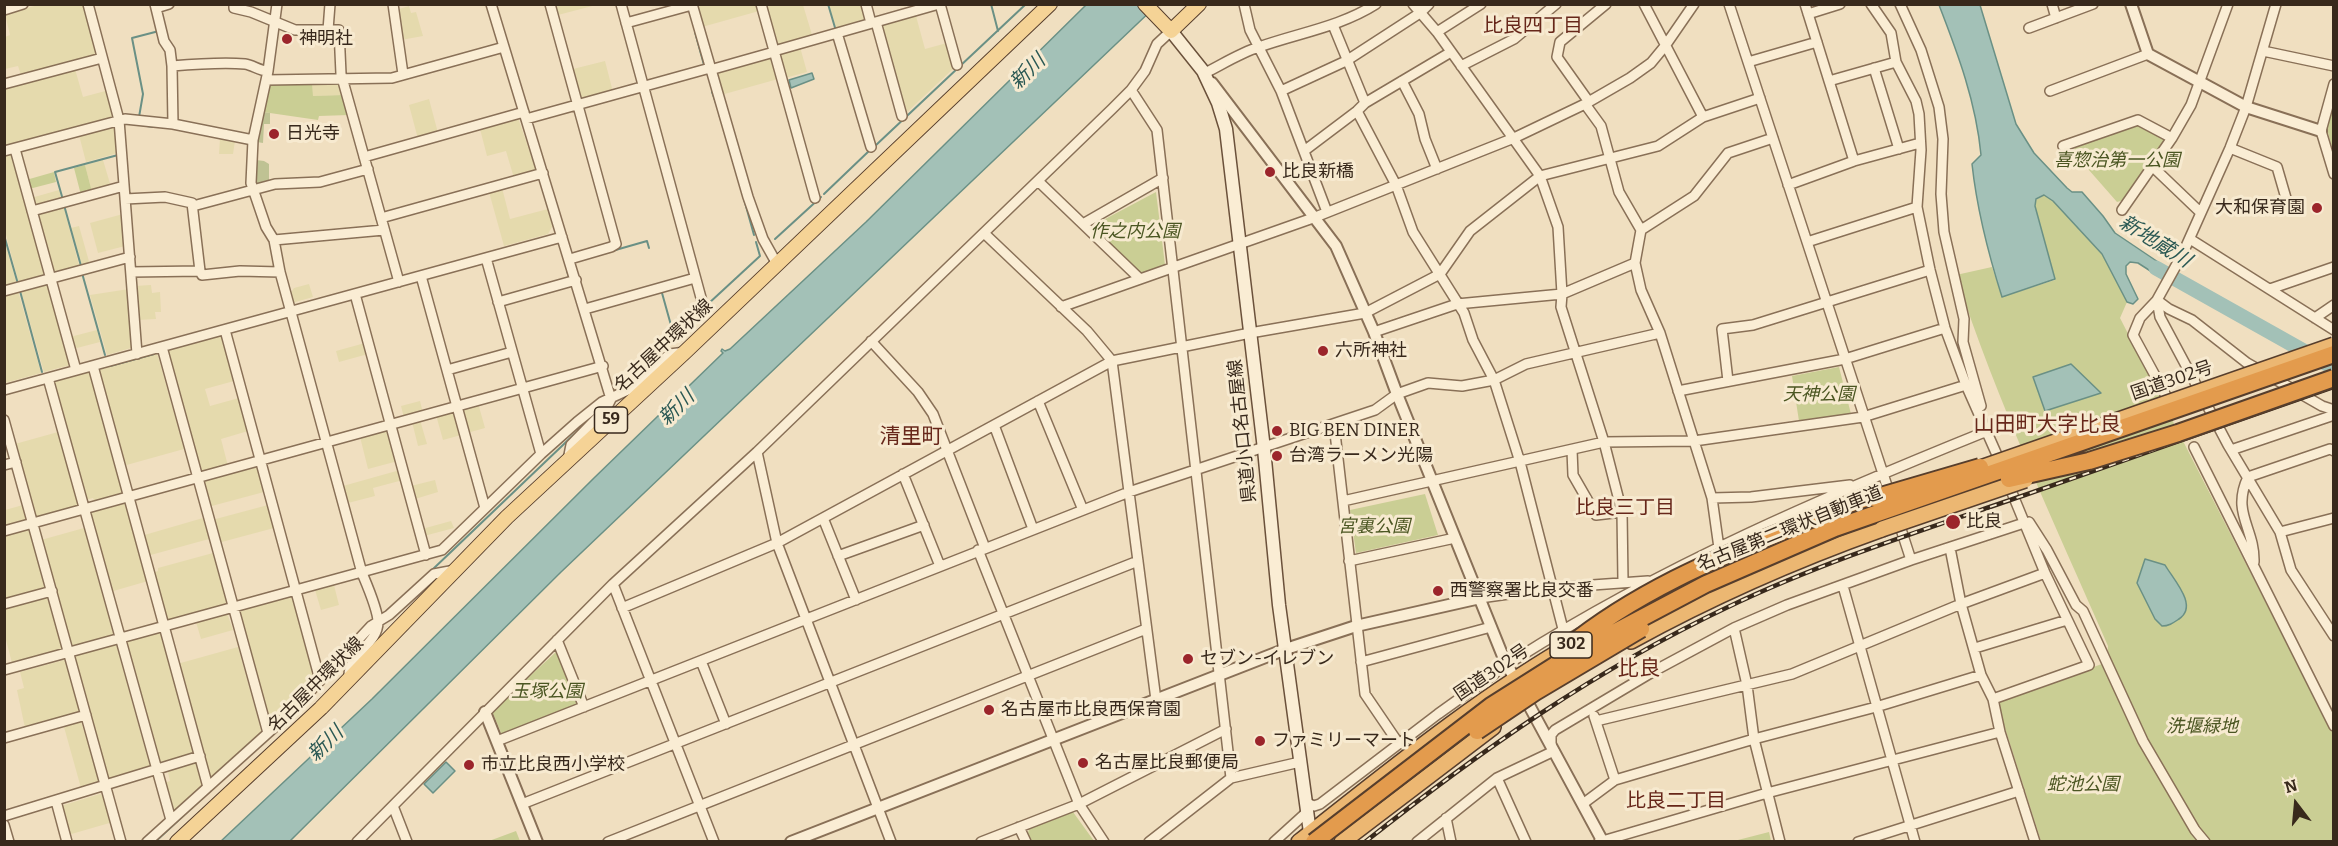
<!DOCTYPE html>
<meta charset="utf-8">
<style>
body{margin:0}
#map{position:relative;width:2338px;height:846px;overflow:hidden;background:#f0dfc0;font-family:Bitter,serif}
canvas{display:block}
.frame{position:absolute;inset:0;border:6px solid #38291c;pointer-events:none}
.north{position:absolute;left:2266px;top:774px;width:60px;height:60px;-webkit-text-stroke:4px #f7ead0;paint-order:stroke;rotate:344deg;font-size:16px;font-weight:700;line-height:24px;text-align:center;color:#38291c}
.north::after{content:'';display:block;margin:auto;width:21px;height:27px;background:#38291c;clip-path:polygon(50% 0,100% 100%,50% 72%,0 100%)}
</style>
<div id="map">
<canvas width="2338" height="846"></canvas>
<div class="frame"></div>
<div class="north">N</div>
</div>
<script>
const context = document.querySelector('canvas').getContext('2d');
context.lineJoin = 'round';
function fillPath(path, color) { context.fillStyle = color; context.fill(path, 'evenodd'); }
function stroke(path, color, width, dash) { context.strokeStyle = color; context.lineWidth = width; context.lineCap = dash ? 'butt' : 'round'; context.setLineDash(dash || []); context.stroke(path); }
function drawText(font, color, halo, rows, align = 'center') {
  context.font = font + ' Bitter,"Noto Sans JP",serif'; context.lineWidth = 6; context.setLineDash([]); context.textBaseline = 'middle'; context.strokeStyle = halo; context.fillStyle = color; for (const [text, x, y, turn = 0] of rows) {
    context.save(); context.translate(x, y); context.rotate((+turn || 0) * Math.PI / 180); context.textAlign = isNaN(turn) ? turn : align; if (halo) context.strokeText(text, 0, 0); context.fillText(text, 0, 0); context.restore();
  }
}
const farmland = new Path2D(`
 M555,4l41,1 -38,10z
 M38,5h47l13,46 -3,3 -74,21 -3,-9 -13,3v-32l5,-2 -5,-21z
 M696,5h61l2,6 -57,16z
 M765,5h38l10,33 -34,9 -3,-2z
 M829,5h34l4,16 -30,10z
 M409,6l2,7 5,-1 7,24 -22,4 -4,-28 2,-3z
 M916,16l9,33 22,-6 7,25 -49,46 -24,-86 2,-3z
 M800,47l7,25 -22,6 -7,-24z
 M767,57l5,3 6,19 -57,16 -5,-18 4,-6z
 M605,61l8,31 -32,7 -8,-30z
 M75,69l8,28 26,-7 7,25 -3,2 -108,30v-59z
 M312,82l28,1 4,12 -31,1z
 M429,99l9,34 -20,6 -9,-34z
 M518,118l18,52 -2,3 -20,5 -8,-27 -19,5 -7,-27z
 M114,125l3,2 1,26 -32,9 -7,-27z
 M220,138l15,3 -2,13h-14z
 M10,153l4,3 33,121 -28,7 -14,-53 -1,-76z
 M103,160l8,27 -19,5 -7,-27z
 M502,188l8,31 38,-10 5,16 -5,9 -44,12 -15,-54z
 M59,190l3,11 -28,7 -3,-10z
 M63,204l17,65 -27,7 -18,-64z
 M123,214l2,32 -27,7 -8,-30z
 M79,226l11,39 -8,3 -11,-40z
 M4,239l13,46 -13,4z
 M48,283l23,80 -1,2 -26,7 -23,-81z
 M309,284l4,13 -21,6 -2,-9 4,-6z
 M151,285l1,8 8,-1 1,20h-6l1,7 -18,1 -3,-34z
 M129,289l4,57 -2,2 -24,7 -17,-60z
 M18,291l23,82 -36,10v-88z
 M97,330l3,12 -27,7 -3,-12z
 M220,335l3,3 11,43 -29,8 5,17 29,-8 9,33 -27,8 7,27 -25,7 -4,-2 -33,-117 2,-5z
 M365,343l3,11 -29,8 -3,-11z
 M156,354l2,2 26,93 -61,17 -26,-92 2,-4z
 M87,371l4,2 33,119 -3,3 -26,8 -2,-5 -8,2 -32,-116 2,-4z
 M420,401l3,12 -19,5 -3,-12z
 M478,403l7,25 -18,5 -6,-22 2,-4z
 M451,411l4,2 6,22 -18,5 -7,-25z
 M420,420l7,24 -9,2 -6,-24z
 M386,429l3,1 9,31 -30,8 -8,-32z
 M58,432l20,74 -2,3 -38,10 -3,-3 -20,-72z
 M255,465l3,2 6,25 -56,15 -7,-25 3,-3z
 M400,470l3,10 -30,8 2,8 -27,7 -5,-17z
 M435,480l3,12 -23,7 -4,-13z
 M124,501l2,2 22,78 -38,11 -21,-79 1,-3z
 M23,505l4,13 -2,4 -20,6v-18z
 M268,505l6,23 -56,15 -6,-23z
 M203,518l6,21 -62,17 -6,-20z
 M451,521l3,7 -30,8 -2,-7z
 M30,528l16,61 -41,11v-65z
 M84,528l30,109 -41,11 -2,-2 -30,-106z
 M213,553l14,50 -1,4 -58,16 -3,-3 -13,-47 6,-2v-3z
 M334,585l5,20 -18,5 -6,-20z
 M289,596l5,2 21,82 -44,46 -34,-113 3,-3z
 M47,598l3,2 13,47 -2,3 -49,13 -7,-27 -1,-27z
 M227,613l6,17 -32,9 -5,-17z
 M159,632l5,2 32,117 -2,5 -33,9 -4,-3 -33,-117 3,-4z
 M116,644l34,123 -40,13 -1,-3 -2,1 -33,-119 1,-4z
 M238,647l23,83 -1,6 -44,41 -8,2 -31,-115z
 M64,660l3,1 13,50 -2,3 -53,14 -8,-38 7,-2 -4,-16z
 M81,722l19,60 -19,6 -17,-61z
 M195,760l5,3 5,19 -2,6 -28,25h-4l-9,-29 8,-3 -3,-13z
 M100,794l5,4 8,24 -45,13 -7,-26 3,-4z`);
const green = new Path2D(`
 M312,82l1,14 31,-1 5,20 -30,1 -1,4 -55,-8 6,-27 2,-2z
 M2333,104l1,47h-1l-6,-22z
 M2136,124l29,14v4l-41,58 -7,2 -43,-49 1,-7z
 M85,165l7,27 -11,3 -7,-27z
 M54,172l2,10 -27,7 -3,-9z
 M1156,192l9,73 -26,9 -47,-48z
 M2045,195l8,6 49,53 25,48 -7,16 213,416v107h-292l-44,-138 110,-41 1,-16c-53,-122 -111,-244 -152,-371l36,-8 10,30 53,-17 -20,-74 1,-6z
 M1839,367l12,47 -52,7 -7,-45z
 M1425,494l13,41 -82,18 -6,-43z
 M556,652l24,52 -78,31 -10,-24z
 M1073,812l21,29h-63l-4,-6 3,-8z
 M516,831l4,10h-31z
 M1769,832l2,9h-37z`);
const cemetery = new Path2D(`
 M263,112l7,1v11h-6l-1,19 -6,-1z
 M256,160l8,1 5,3v18l-13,3 -2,-3z`);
const water = new Path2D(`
 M1086,5h71l-596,567 -271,269 -70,1 152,-143 222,-221 129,-125 -2,-2 1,-2 3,2 5,-2 136,-127z
 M1939,5h41l36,119 18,29 33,35 5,4h10l21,24 12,17 55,37 -4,11 -28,-18 -8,-1 -4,4v8l12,25 -5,5 -6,-2 -25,-48 -49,-53 -9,-6 -8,4 -1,7 20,73 -53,18c-14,-44 -25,-87 -30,-133l9,-9c-5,-53 -23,-101 -42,-150z
 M812,73l2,6 -23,9 -2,-8z
 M2071,364l30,29 -56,18 -12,-34z
 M2145,559l20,6c8,14 34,41 14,54 -6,4 -10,7 -17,7l-7,-7 -18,-36z
 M446,762l9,9 -22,22 -9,-9z`);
const stream = new Path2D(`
 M828,4l8,27
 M991,4l7,27
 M695,32l9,33
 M712,92l4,11
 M719,114l3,9
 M139,117l4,-23 -11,-56 27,-7
 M141,125l12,2
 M875,146l151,-142
 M824,194l46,-44
 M744,199l10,36
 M63,200l-8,-28 63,-17
 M64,205l17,61
 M4,235l14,49
 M775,239l46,-42
 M612,251l35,-10 2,7
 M567,271l2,6
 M82,273l23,82
 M20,291l22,81
 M662,293l12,43
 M656,352l104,-96 -4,-14
 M110,366l44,-12
 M432,570l154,-147
 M163,808l3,10
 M155,842l70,-65`);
const river = new Path2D(`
 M2156,268l178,100`);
const minor = new Path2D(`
 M88,4l31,116 18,234
 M155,4l9,37 6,9 2,16 1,58
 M234,4v4l17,4 44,18h44l2,44 58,208
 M277,4l-9,67 -15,69 -2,43 15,44 8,13 6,32 82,301c5,12 16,37 16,49 0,23 -31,32 -29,56
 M393,4l10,70
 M491,4l120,395 -5,10 -35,36 -3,15
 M550,4l66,240 -5,3 -41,12
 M621,4l82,301
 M692,4l56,193 15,42 14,25
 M761,4l54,194
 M866,4l5,19
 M940,4l17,61
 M1244,4l6,26 31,61 46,121
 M1413,4l24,28 103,144 18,51 4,67 -1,13 43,135 18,70 1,69
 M1644,4l59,113
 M1729,4l161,491
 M1805,4l49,157
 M1871,4l20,29 5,29 20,39 3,13 2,36 -4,57 13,63 15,58 21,57 35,79
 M1900,4l21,46 18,57 4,32 -2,55 3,38 20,87 -1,23 18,64
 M2052,4l4,14
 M156,8l13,-4
 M4,10l19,-6
 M1808,14l32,-10
 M876,22l26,94
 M626,23l66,-18
 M1333,25l32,78
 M2029,28l64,-24
 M328,30l2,-26
 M1437,32l44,-28
 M837,33l34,114
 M774,51l165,-47
 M2263,51l71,15
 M1748,62l69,-20
 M172,66c24,-2 49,-4 73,-2 8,1 14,7 23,7
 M1461,66l53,-27 42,-35
 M1874,68l25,81
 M710,70l64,-18
 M1205,73c18,-9 35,-20 54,-26 39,-14 81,-20 117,-43
 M266,80l126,-2 112,-31
 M1402,81l17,33 6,25 12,30
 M1829,81l67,-19
 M4,84l98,-26
 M2334,84l-13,47 13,43
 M1131,90l26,40 74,648
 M1281,91l65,-30 74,-48 9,-9
 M2050,91l98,-37
 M1589,102l-32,-45 3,-15 46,-38
 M1585,104l16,22 18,66 22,38
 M1357,111l39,74 17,47 51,81 9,27 21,40 26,82 43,167 -5,10 -3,15
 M526,119l184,-51
 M2063,146l75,-26 34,18
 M2230,148l47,19 11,38
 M15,149l61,221
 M4,151l121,-32 48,5 80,16
 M1304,151l53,-40 8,-8 86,-51
 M364,157l160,-45
 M2153,167l47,45
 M1038,181l101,97
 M1788,185l66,-24 66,-18
 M125,199l40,-2 27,6 8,68
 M193,206l82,-22 45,-2 48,-13
 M2122,210l50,-72 19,-33 37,-101
 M32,211l92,-25
 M381,218l162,-45
 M1083,224l80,-46
 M985,234l102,97 25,30 44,339
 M2190,239l144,91
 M274,240l110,-10
 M1807,242l110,-35
 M486,258l55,196
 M131,272l69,-1 2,4 38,-4 40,1
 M421,276l64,232
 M2270,289l64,-22
 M4,291l126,-34
 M355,294l71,261
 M2157,300l3,17 31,58 37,70 52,87 11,38 43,66
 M2157,300l12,9 23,11 55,43 75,43 12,4
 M498,302l78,-22
 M1061,307l252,-89 201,-80 71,-34 45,-26 21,-15 14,-17 29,-42
 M585,309l110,-31
 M2315,318l19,-13
 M225,330l95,350
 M1374,332l83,-28 105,-10 73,-31
 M871,341l47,51 15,22 52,134
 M162,347l106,386
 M93,366l115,421
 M447,370l65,-18
 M48,378l123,442
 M1728,381l-6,-52 31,-4 177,-55
 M4,390l558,-153
 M1678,391l167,-32 100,-31
 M1038,401l45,109
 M2171,405l-38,-70 7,-17 17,-18 26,-47 47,-105 16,-41 30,-103
 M4,420l117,422
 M1334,424l31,270 34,50
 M994,425l39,104
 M2194,447l140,279
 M1572,450l1,25 23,40 26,-3
 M2231,450l103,-35
 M757,452l20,91 114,299
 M4,465l12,-3
 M903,474l37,92
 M1712,498l39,-1 99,-12
 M1343,501l261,-59 90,-1 169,-24 103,-32
 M823,518l33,82
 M1898,520l13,40
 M2029,522l18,28 29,55 7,6 60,130 52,89 10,12
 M4,531l599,-165
 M2280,532l54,-14
 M1719,548l-7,-50 -52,-165 -19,-43 -6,-27 6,-33 53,-34 34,-43 45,-15
 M1950,548l11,56 20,71 12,24 7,33 35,110
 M978,550l101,254 25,38
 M838,556l86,-31
 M1349,561l106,-23
 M2254,562c1,-34 -23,-49 -6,-85l82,-28 4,2
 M613,584l101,258
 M1843,586l72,256
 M1480,598l71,-10 97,-7
 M4,604l48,-13
 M622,608l155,-65 335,-182 138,-28 115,-20 75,-39 30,-43 70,-55 118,-30 45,-29 57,-19
 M1734,628l13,57 7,54 26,103
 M557,640l27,67
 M1975,648l92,-28
 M701,661l25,63
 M1361,662l130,-35
 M4,670l438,-120 99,-96 36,-32 25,-20 26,-12 42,-36 15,-2
 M1993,699l96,-34 -44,-92 -37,-90
 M1594,716l21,64
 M1596,721l196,-47 169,-70 84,-31
 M4,738l82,-23
 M497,741l632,-249 246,-82 22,-16 31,-11 34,3 32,-6 32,-16 134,-31
 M1551,745v-10l4,-5 99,-59 80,-43 53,-23 124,-45 113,-37
 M1497,778l29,64
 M56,801l11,41
 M1305,802l9,4 6,-2 118,-90 56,-40 8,-9 2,-6h12c148,-94 310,-163 471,-228
 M1584,803l31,-23 139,-41 122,-32 105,-32
 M522,804l616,-243
 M393,806l14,36
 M4,816l196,-60
 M1446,818l5,24
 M4,825l5,17
 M1019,827l7,15
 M147,842l142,-128 82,-88 18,-11 45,-41 21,-4
 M357,842l256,-258 144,-132 355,-343 19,-19 14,-19 12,-27 14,-13
 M608,842l538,-213
 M981,842l98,-38 147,-75
 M1149,842l82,-64 69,-16
 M1274,842l33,-30
 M1417,842l80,-64 57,-27
 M1599,842l168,-49 233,-61
 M1858,842l161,-51`);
const tertiary = new Path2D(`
 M2131,4l17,50 98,53 75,24
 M1212,83l124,163 38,86 23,62 107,265 99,183
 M485,712l52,130
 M791,842l495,-193 70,-23 124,-28`);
const secondary = new Path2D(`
 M1171,31l32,40 15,32 8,26 38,320 15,156 32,235`);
const primary = new Path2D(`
 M1145,4l26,27 28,-27
 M177,842l144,-134 186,-191 178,-165 365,-348`);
const trunk = new Path2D(`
 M1631,641c80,-44 164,-81 251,-112
 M1299,842c90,-71 180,-145 280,-202
 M1342,842l151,-115`);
const motorway = new Path2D(`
 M1791,528l83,-30`);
const rail = new Path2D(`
 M1365,842c115,-91 230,-172 363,-235 94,-45 195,-77 294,-111 104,-36 208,-73 312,-109`);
const trunkBridge = new Path2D(`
 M1969,472l365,-127
 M1882,529l143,-49`);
const motorwayBridge = new Path2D(`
 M2009,479l80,-18 89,-28 156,-55
 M1874,498l106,-31
 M1568,647c65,-53 145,-88 223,-119
 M1477,731l58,-39 106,-63
 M1314,842l177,-136 79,-50 136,-72 129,-56 499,-174`);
const markers = [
 [287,39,6,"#9b252b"],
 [274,134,6,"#9b252b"],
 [1270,172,6,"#9b252b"],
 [2317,208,6,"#9b252b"],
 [1323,351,6,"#9b252b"],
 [1277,431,6,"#9b252b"],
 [1277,456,6,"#9b252b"],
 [1953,522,8,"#9b252b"],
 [1438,591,6,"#9b252b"],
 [1188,659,6,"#9b252b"],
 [989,710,6,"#9b252b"],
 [1260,741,6,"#9b252b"],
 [1083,763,6,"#9b252b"],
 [469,765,6,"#9b252b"]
];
const shields = [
 [611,420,33],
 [1571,645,42]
];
const shieldNames = [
 ["59",611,420],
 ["302",1571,645]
];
const poiNames = [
 ["神明社",299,39],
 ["日光寺",286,134],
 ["比良新橋",1282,172],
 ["大和保育園",2305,208,"right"],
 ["六所神社",1335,351],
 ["BIG BEN DINER",1289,431],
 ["台湾ラーメン光陽",1289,456],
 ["比良",1966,522],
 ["西警察署比良交番",1450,591],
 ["セブン-イレブン",1200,659],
 ["名古屋市比良西保育園",1001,710],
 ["ファミリーマート",1272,741],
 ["名古屋比良郵便局",1095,763],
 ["市立比良西小学校",481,765]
];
const parkNames = [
 ["喜惣治第一公園",2117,161],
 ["作之内公園",1135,232],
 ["天神公園",1819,395],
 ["宮裏公園",1374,527],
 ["玉塚公園",547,692],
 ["洗堰緑地",2202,727],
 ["蛇池公園",2083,785]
];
const streetNames = [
 ["名古屋中環状線",664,346,-43],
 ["国道302号",2172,381,-19],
 ["県道小口名古屋線",1243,431,-96],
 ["名古屋第二環状自動車道",1790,529,-22],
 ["国道302号",1492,673,-34],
 ["名古屋中環状線",316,685,-45]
];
const neighbourhoodNames = [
 ["比良四丁目",1533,26],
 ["比良三丁目",1625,508],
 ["比良二丁目",1676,801]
];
const waterNames = [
 ["新川",1028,72,-44],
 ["新地蔵川",2155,242,32],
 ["新川",677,408,-44],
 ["新川",326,744,-44]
];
const quarterNames = [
 ["山田町大字比良",2047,425],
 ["清里町",911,437],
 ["比良",1639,669]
];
fillPath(farmland, '#e5daad');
fillPath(green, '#cace94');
fillPath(cemetery, '#bfc293');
fillPath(water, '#a3c1b7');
stroke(water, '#6a9085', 1.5);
stroke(stream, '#6a9085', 2);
stroke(river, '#a3c1b7', 15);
stroke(minor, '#897057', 12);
stroke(tertiary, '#897057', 14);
stroke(secondary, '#6b513b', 15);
stroke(primary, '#573e2c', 16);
stroke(trunk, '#573e2c', 18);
stroke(motorway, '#573e2c', 20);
stroke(minor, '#faedd4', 9);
stroke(tertiary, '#faedd4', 10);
stroke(secondary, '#faedd4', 12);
stroke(primary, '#f5d396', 14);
stroke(trunk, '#ecb772', 15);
stroke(motorway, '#e39b4d', 16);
stroke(rail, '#38291c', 4.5);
stroke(rail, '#f7ead0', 2, [7]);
stroke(trunkBridge, '#573e2c', 18, []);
stroke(motorwayBridge, '#573e2c', 20, []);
stroke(trunkBridge, '#ecb772', 15);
stroke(motorwayBridge, '#e39b4d', 16);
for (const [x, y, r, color] of markers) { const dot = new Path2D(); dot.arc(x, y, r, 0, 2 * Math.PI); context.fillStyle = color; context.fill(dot); stroke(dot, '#f7ead0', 2); }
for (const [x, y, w] of shields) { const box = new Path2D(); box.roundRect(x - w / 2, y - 13, w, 26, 4.5); context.fillStyle = '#f7ead0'; context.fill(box); stroke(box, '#38291c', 1.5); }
drawText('bold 16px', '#38291c', null, shieldNames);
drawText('18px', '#38291c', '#f7ead0', poiNames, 'left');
drawText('italic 18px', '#4b5622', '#f7ead0', parkNames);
drawText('18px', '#38291c', '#f7ead0', streetNames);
drawText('20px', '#67271a', '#f7ead0', neighbourhoodNames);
drawText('italic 20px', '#2b5954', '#f7ead0', waterNames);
drawText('21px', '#67271a', '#f7ead0', quarterNames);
</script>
